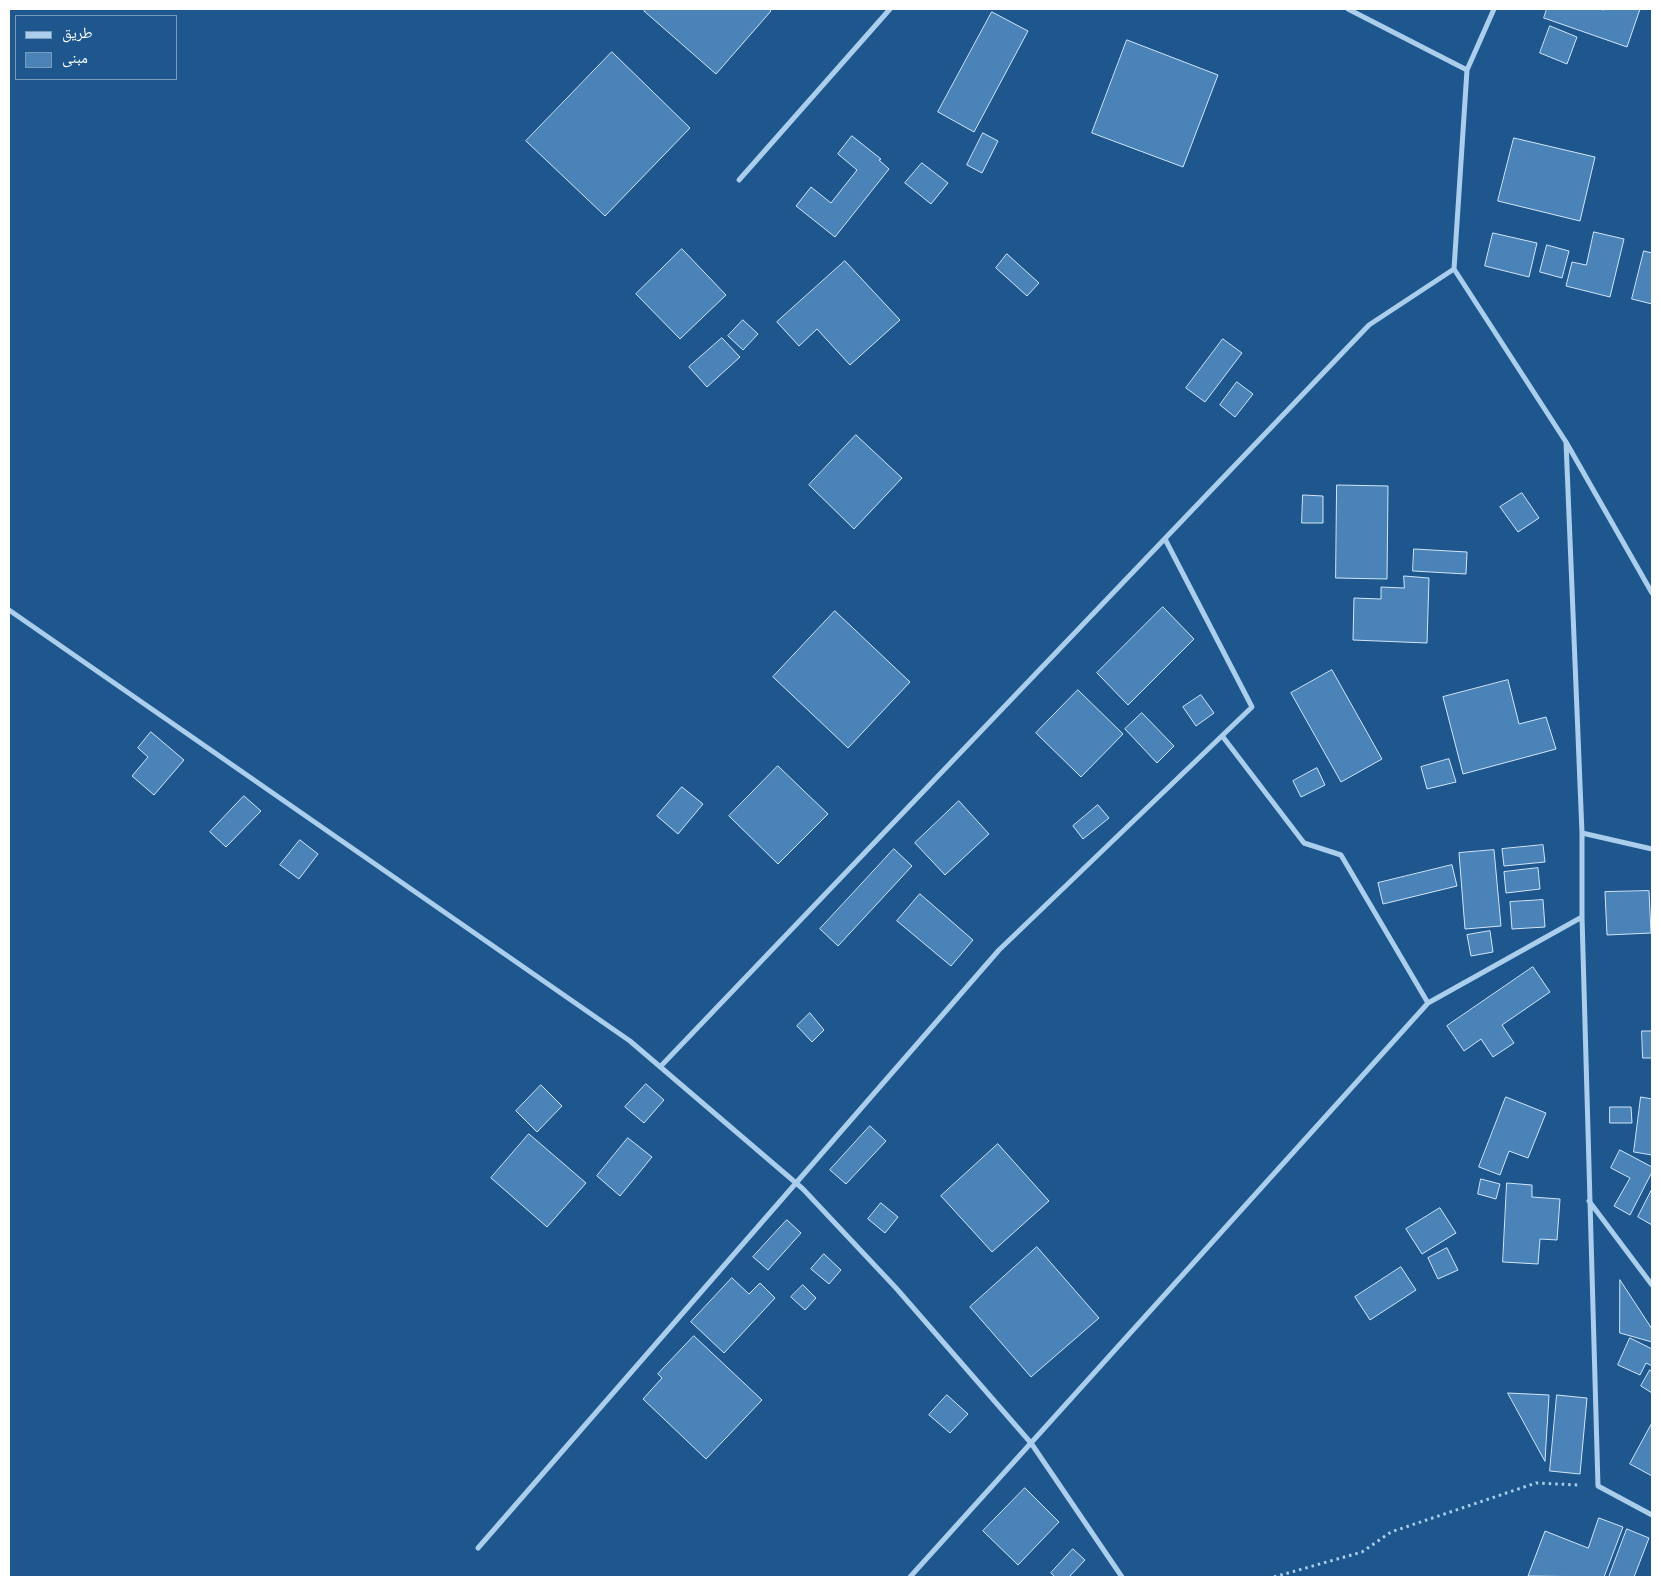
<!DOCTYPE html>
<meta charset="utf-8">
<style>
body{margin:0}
#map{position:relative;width:1661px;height:1586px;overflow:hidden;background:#1e578d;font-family:Raleway,"Noto Naskh Arabic",sans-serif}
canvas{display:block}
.frame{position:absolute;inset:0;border:10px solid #fff;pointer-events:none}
.legend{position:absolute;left:15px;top:15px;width:162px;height:65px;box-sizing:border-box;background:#1e578d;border:1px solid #789abb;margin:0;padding:6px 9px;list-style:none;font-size:15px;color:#fff}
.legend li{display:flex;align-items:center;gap:10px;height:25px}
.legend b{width:25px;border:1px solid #789abb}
</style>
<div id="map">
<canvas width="1661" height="1586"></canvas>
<div class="frame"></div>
<ul class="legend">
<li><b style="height:6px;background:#abceed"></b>طريق</li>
<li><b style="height:14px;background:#4a83b7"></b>مبنى</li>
</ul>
</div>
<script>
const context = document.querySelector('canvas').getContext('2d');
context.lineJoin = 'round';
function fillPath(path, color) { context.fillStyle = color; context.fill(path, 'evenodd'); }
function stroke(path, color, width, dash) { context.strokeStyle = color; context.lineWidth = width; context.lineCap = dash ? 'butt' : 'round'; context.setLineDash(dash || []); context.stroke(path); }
const building = new Path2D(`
 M646,9h123l2,2 -55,63 -72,-63z
 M1547,9h52l5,1v-1h36l-13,38 -83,-29z
 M992,12l36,19 -54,101 -36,-20z
 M1550,26l27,11 -10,27 -27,-11z
 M1127,40l91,35 -35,92 -91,-34z
 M612,52l78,76 -85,88 -79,-75z
 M983,133l15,8 -16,32 -15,-8z
 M852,136l29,23 -2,1 10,9 -54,68 -39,-31 15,-19 20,16 26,-33 -19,-16z
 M1514,138l81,19 -15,64 -82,-20z
 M922,163l26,20 -17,21 -26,-21z
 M1594,232l30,7 -14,58 -44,-11 6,-24 14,3z
 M1493,233l44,10 -8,34 -44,-11z
 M1547,245l22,6 -7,27 -22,-6z
 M682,249l44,46 -46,44 -44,-45z
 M1644,251l8,2v51l-20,-5z
 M1007,254l32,29 -12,13 -31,-28z
 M845,261l55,59 -50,45 -33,-36 -18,17 -22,-24z
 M743,320l15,14 -15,16 -15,-14z
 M722,338l18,19 -33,30 -18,-20z
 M1223,339l19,14 -37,49 -19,-14z
 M1237,382l16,12 -18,23 -15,-12z
 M856,435l46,43 -48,51 -45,-44z
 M1337,485l51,1 -1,93 -51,-1z
 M1522,493l17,25 -21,14 -18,-25z
 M1303,495l20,1v27h-21z
 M1414,549l53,3 -1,22 -53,-3z
 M1404,576l25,2 -2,65 -74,-3 1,-42 27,1v-12l23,1z
 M1163,607l31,32 -66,66 -31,-32z
 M835,611l75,71 -62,66 -75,-71z
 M1332,670l50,89 -41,23 -50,-89z
 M1508,680l11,44 27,-7 10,32 -93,25 -20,-77z
 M1078,690l45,44 -42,43 -45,-44z
 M1201,695l13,18 -18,13 -13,-19z
 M1142,713l32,33 -17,17 -32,-34z
 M151,732l33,28 -30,35 -22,-19 16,-19 -10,-9z
 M1449,759l7,23 -29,7 -6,-22z
 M778,766l50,48 -50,50 -49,-48z
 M1317,768l8,17 -24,12 -8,-16z
 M682,787l21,17 -25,30 -21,-18z
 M244,796l17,15 -35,36 -16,-15z
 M959,801l30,33 -44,41 -30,-32z
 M1098,805l11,13 -26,21 -10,-13z
 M300,840l18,14 -19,25 -19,-14z
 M1543,845l2,17 -41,4 -2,-17z
 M894,849l18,17 -74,80 -18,-17z
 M1494,850l7,76 -36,3 -6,-76z
 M1452,865l5,21 -74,18 -5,-21z
 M1538,868l2,21 -34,4 -2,-21z
 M1649,891l2,42 -44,2 -2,-43z
 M920,894l53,46 -22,26 -54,-45z
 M1543,900l2,27 -33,2 -2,-27z
 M1490,931l3,21 -22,4 -4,-21z
 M1533,967l17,25 -48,33 12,18 -21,14 -12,-18 -17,12 -17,-25z
 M810,1013l14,17 -12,12 -15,-16z
 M1642,1031h10v27h-9z
 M646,1084l18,16 -20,23 -19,-16z
 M541,1085l21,21 -25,26 -21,-21z
 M1506,1097l40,16 -18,45 -19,-7 -9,24 -21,-8z
 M1641,1097l11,2v56l-18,-3z
 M1610,1107h21l1,16h-22z
 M870,1126l16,15 -40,43 -16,-14z
 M529,1134l57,49 -39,44 -56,-49z
 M628,1138l24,19 -32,39 -23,-20z
 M998,1144l51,57 -57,51 -51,-56z
 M1620,1150l32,17v5l-22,43 -16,-9 16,-28 -19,-10z
 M1481,1179l19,5 -4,15 -18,-5z
 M1507,1183l25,2v12l28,2 -3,41 -17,-1 -2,25 -35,-2z
 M1652,1189v36l-14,-8z
 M881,1203l17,14 -13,16 -17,-14z
 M1440,1208l16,25 -34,21 -16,-25z
 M787,1220l14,13 -33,37 -15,-13z
 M1037,1247l62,71 -68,59 -61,-70z
 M1447,1248l11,22 -20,9 -10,-21z
 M824,1254l17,16 -12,14 -18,-15z
 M1401,1267l15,23 -46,30 -15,-23z
 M732,1278l17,16 11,-11 15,15 -51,55 -33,-31z
 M1620,1280l32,49v13l-32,-9z
 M803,1285l13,13 -11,12 -14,-13z
 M694,1336l68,64 -56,59 -63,-60 19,-21 -4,-4z
 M1630,1338l22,11v17l-6,-3 -6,12 -22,-10z
 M1650,1370l2,2v21l-11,-7z
 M1508,1393l41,2 -4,66z
 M947,1395l21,19 -18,19 -21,-18z
 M1557,1395l30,3 -7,76 -30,-3z
 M1652,1423v53l-22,-12z
 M1025,1488l34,34 -41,43 -35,-34z
 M1599,1518l24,9 -19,50 -76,-1 17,-45 43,17z
 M1627,1529l22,9 -15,39h-25z
 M1073,1549l12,11 -16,17h-14l-4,-4z`);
const path = new Path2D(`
 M1274,1577l88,-25 29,-20 145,-49 42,2`);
const minor = new Path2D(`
 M1348,9l119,61
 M1494,9l-27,61 -13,199 112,173 86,151
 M739,180l151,-171
 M1566,442l16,391v84l16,569 54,29
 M9,610l621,431 173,148 93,99 135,155 91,134
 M1223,737l81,106 37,12 87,148
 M1582,833l70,16
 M660,1067l709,-742 85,-56
 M1589,1201l63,84
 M478,1548l521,-598 253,-243 -87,-168
 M910,1577l518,-574 154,-86`);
fillPath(building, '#4a83b7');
stroke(building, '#d1e6f9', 1);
stroke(path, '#abceed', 3, [2.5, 4]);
stroke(minor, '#abceed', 5);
</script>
